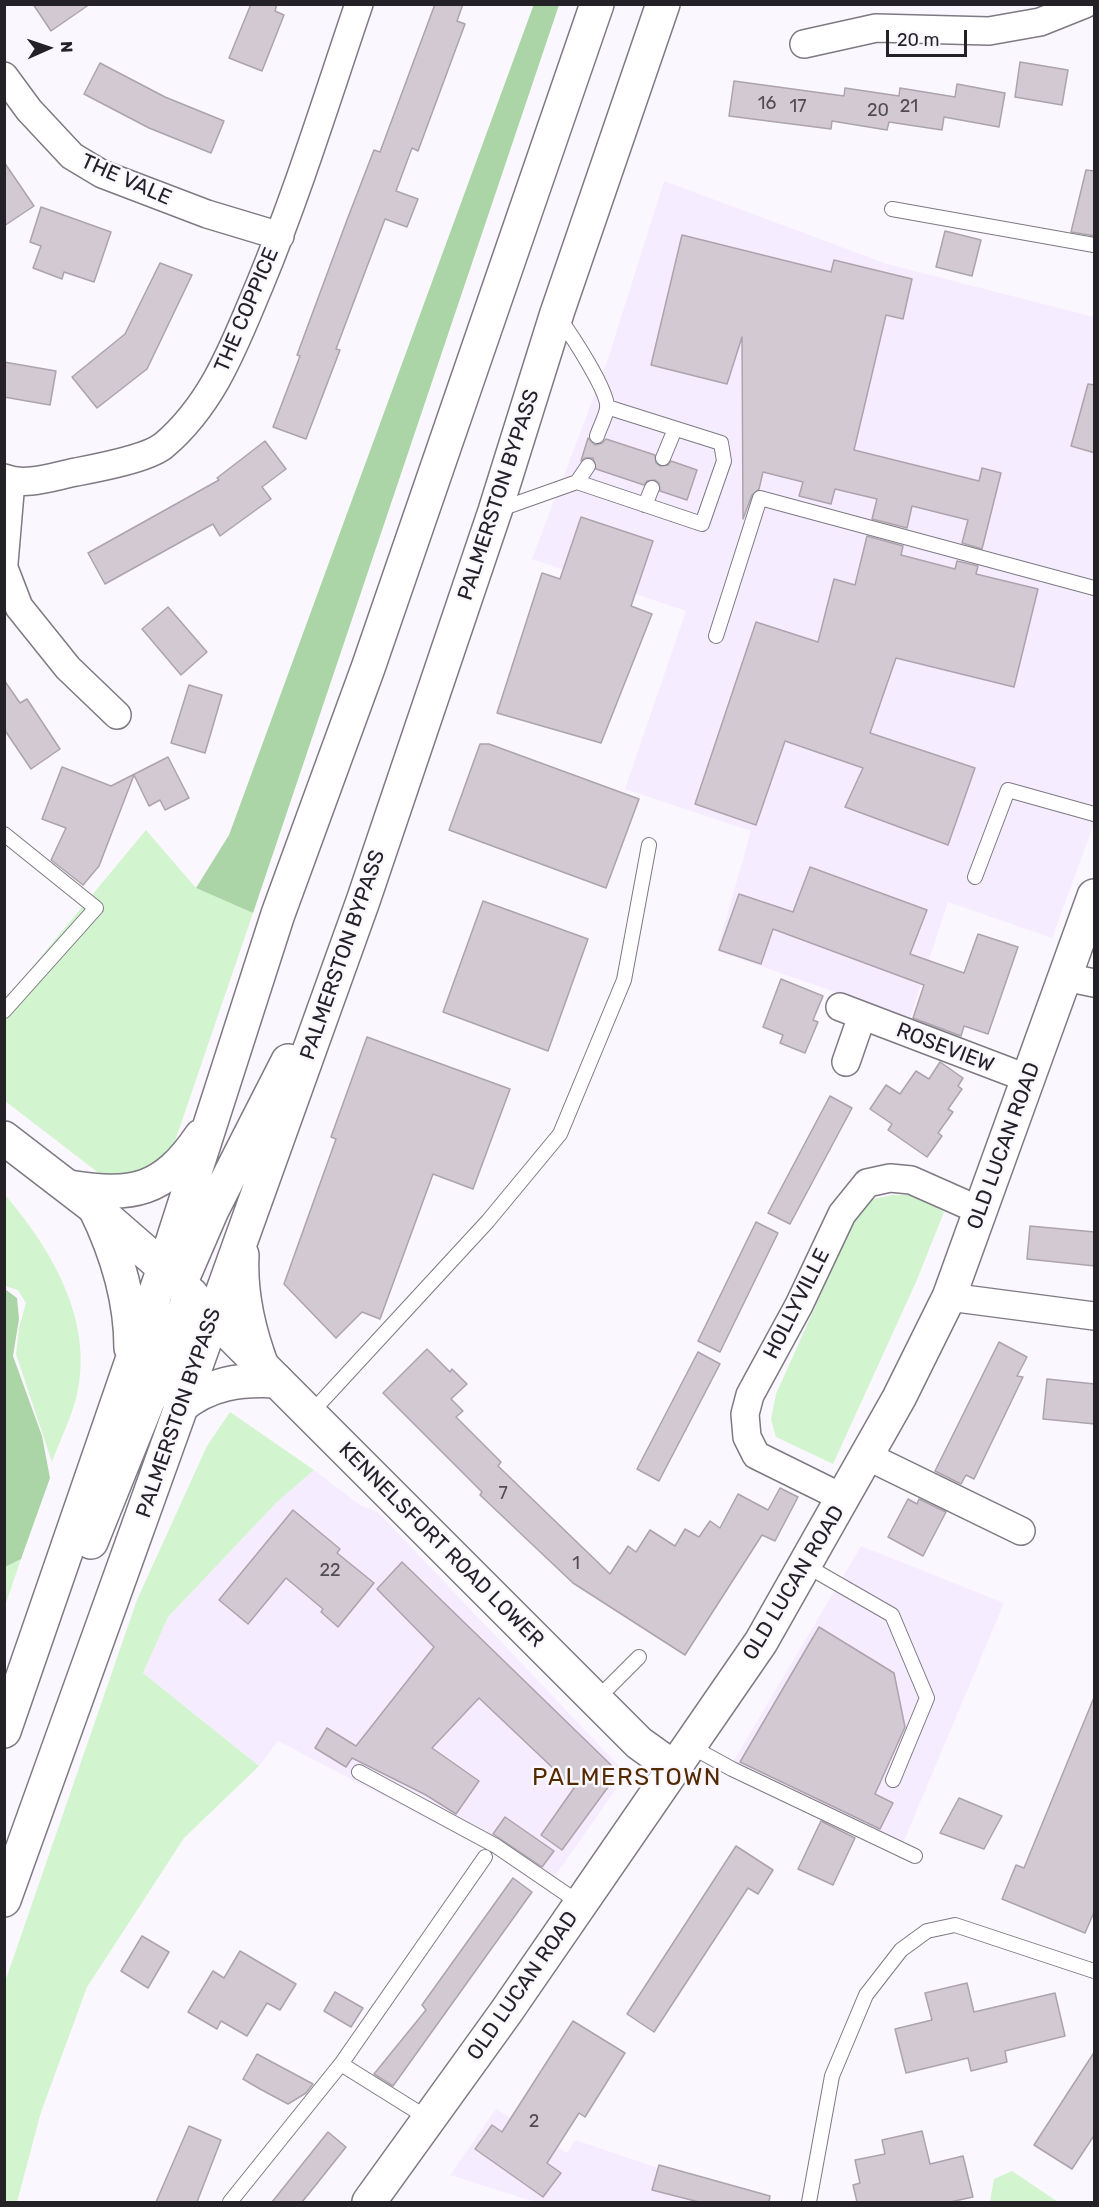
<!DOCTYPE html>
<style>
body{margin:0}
#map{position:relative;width:1099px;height:2207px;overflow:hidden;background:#fbf7fe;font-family:Rubik,sans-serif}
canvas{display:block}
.frame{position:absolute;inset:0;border:6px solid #242227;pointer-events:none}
.north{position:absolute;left:18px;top:18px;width:60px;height:60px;-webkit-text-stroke:4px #fbf7fe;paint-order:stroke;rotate:87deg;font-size:16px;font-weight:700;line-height:24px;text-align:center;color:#242227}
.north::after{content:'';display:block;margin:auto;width:21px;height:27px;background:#242227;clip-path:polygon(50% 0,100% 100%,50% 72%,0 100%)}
.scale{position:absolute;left:886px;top:30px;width:81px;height:27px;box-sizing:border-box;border:3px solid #242227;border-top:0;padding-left:8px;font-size:18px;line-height:21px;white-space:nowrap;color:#242227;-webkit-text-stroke:4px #fbf7fe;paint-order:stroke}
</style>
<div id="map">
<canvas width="1099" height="2207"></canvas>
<div class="frame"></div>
<div class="north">N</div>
<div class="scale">20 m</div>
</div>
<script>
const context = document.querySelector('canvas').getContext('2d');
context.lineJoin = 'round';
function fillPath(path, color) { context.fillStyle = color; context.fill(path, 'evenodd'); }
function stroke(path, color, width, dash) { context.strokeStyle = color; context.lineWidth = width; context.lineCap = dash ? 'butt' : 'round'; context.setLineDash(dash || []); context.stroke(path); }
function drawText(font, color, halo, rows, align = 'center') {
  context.font = font + ' Rubik,sans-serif'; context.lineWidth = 5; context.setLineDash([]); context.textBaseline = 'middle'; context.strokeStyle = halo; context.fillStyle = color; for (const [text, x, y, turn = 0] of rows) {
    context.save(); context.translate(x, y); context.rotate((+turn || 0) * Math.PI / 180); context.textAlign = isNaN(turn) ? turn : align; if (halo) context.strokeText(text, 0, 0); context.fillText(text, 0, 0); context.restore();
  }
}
const built = new Path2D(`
 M664,181l223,83 207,53v507l-42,114 -104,-36 -38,116 -193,-67 34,-120 -126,-42 61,-178 -154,-52 75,-197z
 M314,1470l46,35 18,7 241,254 -3,23 -68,97 -58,-34 -212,-111 -19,25 -116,-93 25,-56 109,-115z
 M861,1546l143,57 -106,252 -171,-83z
 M496,2109l71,44 8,-13 184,62h-224l-85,-27z`);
const green = new Path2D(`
 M146,830l50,58 57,25 -78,228 -24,33 -38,10 -108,-83 -1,-100z
 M5,1195c44,51 85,119 74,189 -4,27 -18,53 -27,78l-36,-108 3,-26 7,-25 -8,-13 -13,-4z
 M892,1195h25l27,17 -28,70 -83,182 -57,-27 -5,-18 5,-25 83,-185 10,-9z
 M230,1412l84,58 -37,32 -109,115 -25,56 116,93 -75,72 -97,149 -46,125 -24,90h-12v-220l132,-382 70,-154z
 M21,1559l-16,47v-39z
 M1012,2171l46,31h-68l4,-23z`);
const forest = new Path2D(`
 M534,4l25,1 -306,908 -57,-25 33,-53z
 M5,1289l12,9 2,21 -6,37 29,80 8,42 -29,81 -16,8z`);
const building = new Path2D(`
 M33,4h57l-39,27z
 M251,4h26l-2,7 9,4 -22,56 -33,-13z
 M435,4h28l-6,17 8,3 -47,127 -6,-3 -16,43 22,8 -11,28 -22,-8 -49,130 4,1 -34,89 -33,-12 27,-71 -3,-1 50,-135 27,-70 6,2z
 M1020,62l48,8 -6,35 -47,-8z
 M100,63l65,34 59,24 -13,32 -62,-25 -65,-34z
 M734,81l110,15 1,-8 54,8 1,-8 55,9 2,-13 48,9 -6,34 -55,-10 -2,13 -53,-8 -2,8 -55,-9 -1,8 -102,-13z
 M4,162l30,44 -30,20z
 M1086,170l9,1v65l-24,-4z
 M41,207l70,25 -17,50 -30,-10 -2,7 -29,-11 8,-22 -11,-4z
 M945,231l36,9 -9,36 -36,-9z
 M682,235l149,37 3,-12 78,19 -9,40 -17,-4 -32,135 125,31 3,-13 19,5 -19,76 -20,-6 6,-23 -56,-14 -5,22 -35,-9 5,-20 -42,-10 -4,15 -32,-8 4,-14 -40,-10 -4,17 -7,6 -9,24 -1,-182 -15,47 -76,-19z
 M160,263l32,12 -45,94 -50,39 -25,-31 53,-43z
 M4,362l52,9 -6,34 -46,-8z
 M1088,384l7,1v68l-24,-7z
 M588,438l7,7 7,-2 4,-4 49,16 1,8 4,3 8,-1 3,-4 26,9 -10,30 -27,-9 -1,-8 -4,-3 -8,1 -3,4 -48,-16 -3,-11h-8l-4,3z
 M265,441l21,28 -24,18 9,12 -51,37 -7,-12 -108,60 -17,-31 131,-73 -2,-2z
 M581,517l72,24 -22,65 21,8 -51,129 -104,-30 45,-140 18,6z
 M867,536l36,10 -2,9 54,14 2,-8 21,5 -2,8 62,15 -24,98 -118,-29 -26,75 105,35 -27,77 -103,-38 18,-39 -78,-27 -29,84 -61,-21 61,-182 62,20 16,-63 21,6z
 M168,607l39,45 -26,23 -39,-46z
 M4,680l16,23 7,-4 33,50 -29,20 -27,-40z
 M189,685l33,10 -17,58 -34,-10z
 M480,744h9l150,55 -33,89 -157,-58z
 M168,757l21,41 -24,12 -5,-10 -11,6 -15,-31 -35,91 -16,19 -32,-25 15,-32 -24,-9 20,-52 49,19z
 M810,867l117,43 -17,44 54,19 14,-39 40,13 -30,87 -24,-8 -3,10 -48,-18 11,-33 -151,-56 -12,35 -42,-14 20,-56 54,18z
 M483,901l105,38 -40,112 -105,-39z
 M781,979l42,17 -10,24 5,2 -13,31 -25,-10 3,-8 -20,-8z
 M367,1037l143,52 -37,100 -40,-15 -53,145 -18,-7 -26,26 -52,-54 52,-145 -5,-2z
 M940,1062l23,16 -5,8 4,3 -14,20 5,3 -15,21 4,3 -15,21 -39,-27 4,-6 -22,-15 16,-24 14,9 16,-23 13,8z
 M830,1096l22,12 -62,116 -22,-11z
 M756,1222l22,11 -58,119 -22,-11z
 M1030,1226l65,6v34l-68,-7z
 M999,1342l28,15 -10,19 6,1 -49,102 -8,-4 -5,9 -26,-13z
 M427,1349l23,23 2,-3 15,15 -16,15 12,12 -7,6 45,45 -3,4 112,108 18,-28 8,6 14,-22 25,16 10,-17 14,8 11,-16 10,7 18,-34 30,16 12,-22 18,9 -23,44 -13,-6 -77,120 -112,-72 -93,-88 2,-3 -99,-99z
 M698,1352l22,12 -61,117 -22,-12z
 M1047,1379l48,5v40l-52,-5z
 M908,1499l9,5 2,-5 27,13 -23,44 -35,-19z
 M293,1510l47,39 -3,4 37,30 -36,44 -17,-15 2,-3 -37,-31 -38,46 -29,-24z
 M402,1562l209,203v18l-49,67 -21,-15 33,-47 -95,-90 -47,50 47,33 -23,33 -30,-19 -74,-37 -6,9 -31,-19 12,-20 29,18 78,-99 -57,-58z
 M819,1627l75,46 11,54 -30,67 18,9 -13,26 -140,-67z
 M1095,1695v215l-10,23 -83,-34 14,-34 8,3z
 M959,1798l43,18 -18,33 -44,-16z
 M505,1817l49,34 -12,16 -49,-33z
 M821,1821l34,17 -22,47 -35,-16z
 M736,1846l37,24 -15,24 -10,-6 -94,144 -27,-18z
 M513,1878l19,14 -139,194 -19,-12 52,-64 -4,-5z
 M142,1936l27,16 -21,36 -27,-17z
 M240,1951l56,33 -16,26 -13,-7 -20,33 -26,-15 -4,8 -29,-17 25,-41 11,7z
 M967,1983l7,29 81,-19 10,43 -60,15 2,11 -36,9 -3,-13 -62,15 -11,-44 37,-9 -7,-27z
 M335,1992l28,16 -12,19 -27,-16z
 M573,2021l52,32 -40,64 -6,-4 -32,50 14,10 -18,24 -68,-48 17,-24 10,7z
 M1095,2051v83l-23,35 -38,-24z
 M257,2054l56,30 -7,9 -18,11 -28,-15 -17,-10z
 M189,2126l32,14 -24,62h-41z
 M922,2131l8,33 33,-8 10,41 -23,5h-93l-4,-17 7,-2 -5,-23 30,-6 -3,-14z
 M328,2132l18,15 -31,39 -13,16h-30z
 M659,2165l111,31 -1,6h-70l-47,-12z`);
const service = new Path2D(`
 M892,209l202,36
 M559,318c11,15 51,75 48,91 -2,9 -7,18 -10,27
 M663,458l12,-29
 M577,482l125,42 22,-63 -3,-18 -114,-36
 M645,505l7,-17
 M498,510l79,-28 11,-16
 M716,636l44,-138 334,90
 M4,834l92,74 -92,103
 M975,877l33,-87 86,24
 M310,1414l178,-193 72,-87 64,-154 25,-135
 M805,1565l87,50 35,83 -34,82
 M596,1700l43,-43
 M690,1746l42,23 183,87
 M359,1772l137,74 85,58
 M341,2064l88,55
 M230,2202l111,-138 144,-207
 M809,2202l23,-126 34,-81 35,-45 26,-19 28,-6 139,46`);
const minor = new Path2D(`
 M804,44l72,-16 113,3 51,-9 45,-18
 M4,76l25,34 43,46 30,18 105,40 73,22
 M4,478c22,9 50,-2 72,-6 21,-4 70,-13 87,-26 51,-43 72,-103 97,-162 38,-92 67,-186 99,-280
 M4,563l7,-82
 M4,568l15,39 49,61 49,47
 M1065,977l29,6
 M840,1007l189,72
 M846,1062l16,-46
 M949,1297l145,19
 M867,1456l154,75
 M843,1498l-87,-43 -9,-18 -2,-23 5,-19 49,-90 43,-91 25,-31 23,-5 21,2 70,31`);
const tertiary = new Path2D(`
 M4,1138l91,70 69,60 475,475 35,25
 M369,2202l137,-190 255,-370 138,-244 50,-101 145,-401`);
const secondary = new Path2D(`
 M69,1187c64,10 94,5 132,-51
 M95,1208c21,43 36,91 36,140
 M242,1255c-2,39 6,74 20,111
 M180,1284l32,-74 76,-149
 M180,1407c29,-24 60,-28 97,-26
 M91,1542l100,-248
 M4,1731l160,-463 114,-354 90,-246 229,-664
 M4,1900l359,-999 132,-390 62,-198 106,-309`);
const numberNames = [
 ["16",767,104],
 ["17",798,107],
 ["21",909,107],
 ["20",878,111],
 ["7",503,1494],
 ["1",576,1564],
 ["22",330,1571],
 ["2",534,2122]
];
const streetNames = [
 ["THE VALE",126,180,24],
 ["THE COPPICE",247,310,-67],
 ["PALMERSTON BYPASS",499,495,-72],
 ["PALMERSTON BYPASS",343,955,-71],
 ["ROSEVIEW",945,1048,21],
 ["OLD LUCAN ROAD",1004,1146,-70],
 ["HOLLYVILLE",797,1304,-63],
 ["PALMERSTON BYPASS",179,1413,-71],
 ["KENNELSFORT ROAD LOWER",441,1545,45],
 ["OLD LUCAN ROAD",794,1583,-59],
 ["OLD LUCAN ROAD",523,1986,-55]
];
const quarterNames = [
 ["PALMERSTOWN",627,1778]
];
fillPath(built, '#f6ecff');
fillPath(green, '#d2f4ce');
fillPath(forest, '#abd5a7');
fillPath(building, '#d3c9d3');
stroke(building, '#ada3ad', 1.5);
stroke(service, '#7e7983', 16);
stroke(minor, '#7e7983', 30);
stroke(tertiary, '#7e7983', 36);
stroke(secondary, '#7e7983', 36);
stroke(service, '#fff', 14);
stroke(minor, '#fff', 27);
stroke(tertiary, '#fff', 33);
stroke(secondary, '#fff', 33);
drawText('18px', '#504c52', null, numberNames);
drawText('21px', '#242227', '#fbf7fe', streetNames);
context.letterSpacing = '1.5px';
drawText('24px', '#542a01', '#fbf7fe', quarterNames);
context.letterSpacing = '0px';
</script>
